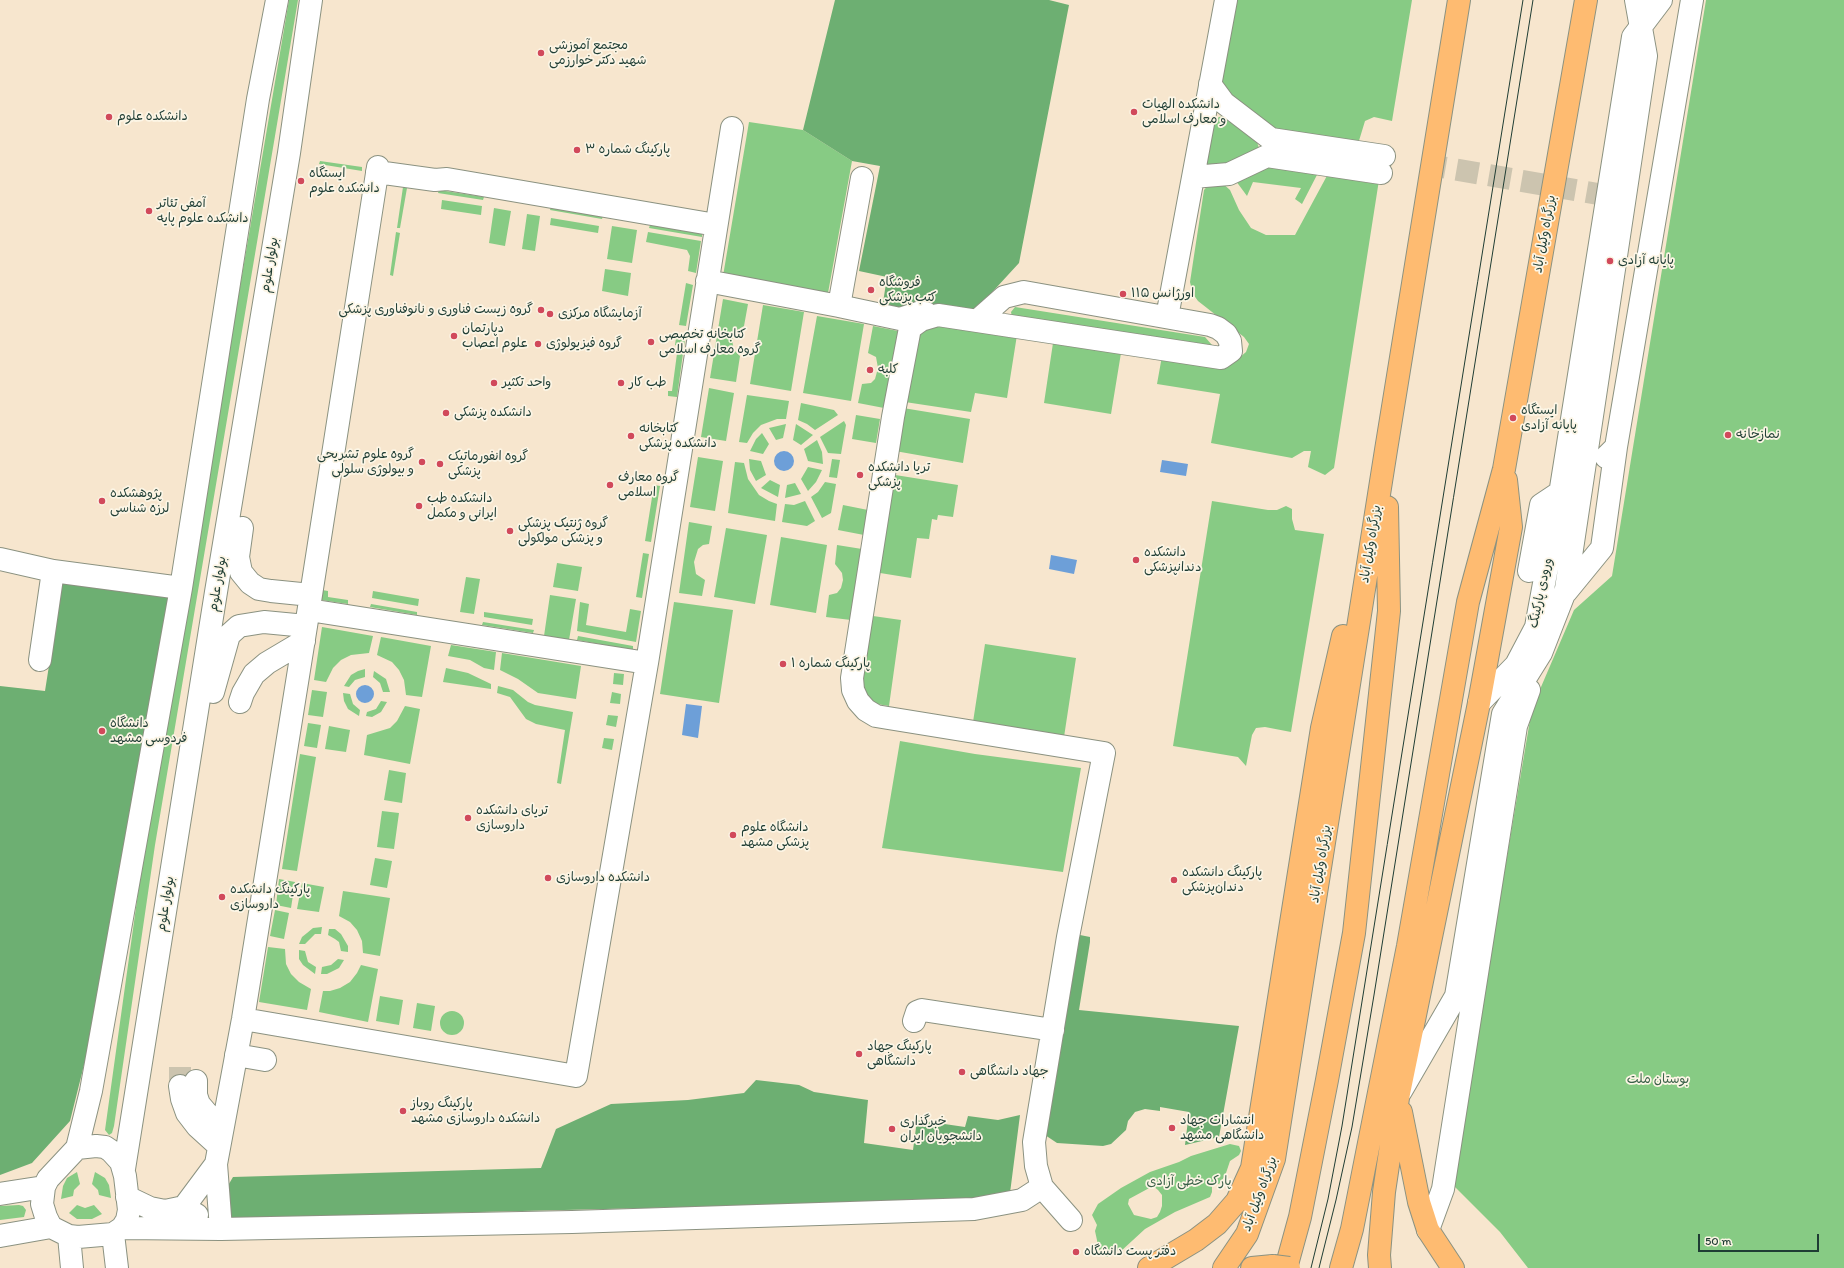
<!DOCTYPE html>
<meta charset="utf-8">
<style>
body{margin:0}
#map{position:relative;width:1844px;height:1268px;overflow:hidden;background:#f7e6ce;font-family:Itim,sans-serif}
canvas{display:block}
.scale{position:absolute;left:1698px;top:1234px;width:121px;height:18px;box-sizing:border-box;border:2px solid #1f3d34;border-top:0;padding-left:5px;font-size:12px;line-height:14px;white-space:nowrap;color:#1f3d34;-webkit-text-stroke:3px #fcf5e5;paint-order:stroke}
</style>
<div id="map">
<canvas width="1844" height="1268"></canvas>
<div class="scale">50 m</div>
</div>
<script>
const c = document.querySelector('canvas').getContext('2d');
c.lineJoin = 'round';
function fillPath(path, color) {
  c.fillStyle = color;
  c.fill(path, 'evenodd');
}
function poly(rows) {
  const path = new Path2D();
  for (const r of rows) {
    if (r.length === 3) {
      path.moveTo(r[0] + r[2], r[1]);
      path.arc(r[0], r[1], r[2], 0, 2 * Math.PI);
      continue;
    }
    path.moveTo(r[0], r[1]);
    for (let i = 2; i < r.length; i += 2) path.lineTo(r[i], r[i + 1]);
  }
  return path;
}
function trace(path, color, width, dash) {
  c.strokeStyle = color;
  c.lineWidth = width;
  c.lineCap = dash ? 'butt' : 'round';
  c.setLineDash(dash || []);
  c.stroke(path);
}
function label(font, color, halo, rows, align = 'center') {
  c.font = font + ' Itim,"Playpen Sans Arabic",sans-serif';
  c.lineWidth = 3.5;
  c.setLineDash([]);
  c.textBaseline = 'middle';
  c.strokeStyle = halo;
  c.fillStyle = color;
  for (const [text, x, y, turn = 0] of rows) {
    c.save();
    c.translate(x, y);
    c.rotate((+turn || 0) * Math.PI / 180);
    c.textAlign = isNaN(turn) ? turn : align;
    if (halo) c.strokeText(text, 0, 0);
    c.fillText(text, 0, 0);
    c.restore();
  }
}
fillPath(poly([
 [289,0,298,0,155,845,114,1126,112,1133,109,1135,105,1130,145,843],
 [1234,0,1412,0,1392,121,1374,117,1365,121,1358,144,1264,129,1221,86],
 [1706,0,1844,0,1844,1268,1528,1268,1500,1232,1452,1184,1532,708,1574,610,1612,576],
 [1225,116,1257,142,1259,148,1257,154,1210,169,1206,163,1212,123,1219,117],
 [749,122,803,130,852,161,828,293,723,276],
 [320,161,362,167,362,171,319,164],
 [1262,165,1319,171,1302,204,1295,199,1301,188,1253,182,1247,196,1233,177],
 [1329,172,1379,180,1334,468,1325,475,1308,467,1311,451,1304,451,1292,458,1211,443,1220,394,1157,384,1162,356,1228,364,1239,358,1246,352,1249,344,1244,337,1198,301,1193,294,1190,282,1204,190,1211,182,1221,182,1230,190,1239,210,1251,228,1266,235,1295,235],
 [403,187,407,188,400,228,397,228],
 [439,190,484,197,483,200,438,193],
 [442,200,482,206,481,215,441,209],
 [551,207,603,216,602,219,550,210],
 [494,208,511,211,505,246,489,243],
 [527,214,540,216,535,251,522,249],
 [551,218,599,226,598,233,550,225],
 [650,225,702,234,702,237,649,228],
 [612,226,637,230,632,263,607,259],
 [396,232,400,233,393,276,390,275],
 [648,232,701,241,696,273,688,271,690,256,687,250,646,242],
 [605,269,631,273,628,296,602,291],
 [686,283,693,285,686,326,679,325],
 [723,299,748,304,744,326,736,331,732,340,734,350,740,356,736,382,710,378],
 [763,305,804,312,791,391,750,384],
 [1015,307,1205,337,1212,345,1211,349,1012,317,1011,312],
 [817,316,864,324,851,401,803,393],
 [934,325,1017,335,1007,398,975,393,971,412,905,402,915,341,921,332],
 [873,326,898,331,884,408,858,403,862,384,871,383,875,379,878,368,876,357,868,353],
 [676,338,685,339,677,397,668,396,668,391,672,391,678,346,675,345],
 [1053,343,1121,353,1111,414,1044,403],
 [709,388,734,393,726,441,701,437],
 [747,395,789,401,786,419,777,419,761,425,753,433,747,443,739,442],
 [801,403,834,410,838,415,815,430,807,424,798,420],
 [903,408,970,419,963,463,895,451],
 [856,415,880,419,876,443,852,439],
 [844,421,846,425,841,454,828,453,820,437],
 [786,424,783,438,776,440,769,428],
 [796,424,813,435,801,445,793,440],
 [762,433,769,444,763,454,750,451,756,439],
 [817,440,822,452,823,464,808,461,804,449],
 [698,457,723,461,715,511,690,507],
 [749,459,761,461,766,475,756,481,750,470],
 [832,459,840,460,837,478,829,477],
 [735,462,744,463,748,479,759,495,769,501,777,504,775,521,728,513],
 [808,467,822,470,816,482,808,491,801,479],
 [889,474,958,485,953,517,938,515,937,520,932,519,929,539,917,538,911,578,874,572],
 [770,480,780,485,778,497,761,488],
 [825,482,836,484,831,513,822,518,811,497,818,492],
 [795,483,801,494,785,498,787,485],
 [654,485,660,486,651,542,645,541],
 [805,501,815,521,807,526,782,522,785,504,794,505],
 [1212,501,1268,510,1277,510,1286,506,1292,509,1292,519,1295,530,1324,534,1291,732,1265,727,1256,728,1252,735,1246,766,1238,757,1173,746],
 [843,505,868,510,864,535,838,530],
 [689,522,712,526,709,544,703,545,698,549,694,562,696,574,705,580,702,596,679,593],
 [726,528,767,535,755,604,714,597],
 [781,537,827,545,816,613,770,605],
 [837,545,862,549,851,620,826,617,829,595,837,593,841,588,843,580,842,573,835,564],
 [643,553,649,554,642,598,636,597],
 [557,563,582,567,578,591,553,587],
 [466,577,480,579,474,614,460,612],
 [322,590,328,591,328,597,348,600,348,604,321,600],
 [373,591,419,599,418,606,372,598],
 [550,595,576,599,569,640,544,636],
 [580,602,589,604,586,625,626,632,630,609,641,611,636,642,577,631],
 [674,602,733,610,719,703,660,694],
 [371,604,417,612,417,615,370,607],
 [484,612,533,619,532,625,484,617],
 [866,615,901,620,889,706,877,704,870,700,859,686],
 [483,622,534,630,533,633,482,625],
 [322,627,373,636,369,653,351,655,341,660,333,668,326,682,314,680],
 [578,636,633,646,633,650,577,640],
 [381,637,431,646,422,697,406,695,404,680,399,670,392,662,377,655],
 [985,644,1076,658,1064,737,973,722],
 [451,645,496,652,494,670,484,668,470,660,448,656],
 [502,653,581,666,576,699,538,693,518,679,500,670],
 [446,668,468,673,491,684,491,689,443,682],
 [365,669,365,677,355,680,349,687,344,686,351,675,358,671],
 [374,671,386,679,390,692,383,692,380,683,373,677],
 [614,673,624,674,623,685,613,684],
 [498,686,513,690,528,702,535,705,573,712,561,784,557,783,565,730,536,724,526,719,510,697,497,693],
 [312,690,327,692,323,717,308,715],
 [612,692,621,694,620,704,610,703],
 [343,693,350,694,353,704,360,710,359,716,348,709,344,701],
 [381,701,387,702,381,712,372,717,366,716,367,712,376,709],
 [405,706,420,709,410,764,364,755,367,735,390,728,397,721],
 [608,715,618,716,616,727,606,725],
 [308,723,321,725,317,748,304,746],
 [329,726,350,730,346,752,325,749],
 [604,738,614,739,612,750,602,748],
 [900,741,975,754,1081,768,1063,872,882,848],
 [300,754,316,757,297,871,282,869],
 [389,770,406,773,402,803,384,800],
 [382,811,399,813,394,849,377,847],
 [375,858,392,861,387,888,370,885],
 [279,879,295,882,291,908,276,905],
 [302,883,324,887,319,912,297,909],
 [343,891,390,898,380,956,363,953,362,941,357,930,350,922,339,916],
 [275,910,289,913,284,939,270,936],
 [322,927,321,934,315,934,305,944,299,944,302,937,307,933,313,928],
 [329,929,335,929,341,934,348,946,348,952,341,951,339,942,335,939,328,935],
 [268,947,285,949,286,964,291,974,299,982,311,989,307,1010,259,1002],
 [299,950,305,951,308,962,316,967,315,974,303,965,299,959],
 [338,959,344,960,339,968,327,974,321,974,322,967,331,965],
 [361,965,378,969,368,1022,319,1012,323,991,330,991,340,988,350,982,357,973],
 [380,996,403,1000,399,1025,376,1021],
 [417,1003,435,1006,431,1031,413,1028],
 [452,1023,12],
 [1230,1144,1239,1146,1241,1151,1239,1155,1230,1161,1225,1176,1219,1184,1213,1183,1212,1186,1212,1192,1210,1197,1175,1212,1145,1229,1120,1252,1117,1250,1107,1257,1100,1254,1095,1231,1097,1225,1092,1215,1098,1204,1121,1188,1150,1172,1179,1162,1191,1156],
 [1153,1186,1158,1190,1162,1195,1162,1206,1160,1212,1157,1217,1151,1219,1134,1215,1128,1204,1129,1199],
 [77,1172,80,1184,74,1190,73,1196,61,1199,63,1186,67,1178],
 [95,1172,105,1178,109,1185,111,1198,99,1195,98,1190,92,1184],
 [19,1205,23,1206,26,1210,24,1217,0,1220,0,1206],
 [77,1205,85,1208,94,1205,102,1214,92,1219,77,1219,69,1213]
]), '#87cb84');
fillPath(poly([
 [835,0,1049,0,1069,5,1019,263,973,313,903,314,882,309,887,277,859,271,880,166,852,161,803,130],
 [62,583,170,597,91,1037,70,1121,32,1163,0,1175,0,686,45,691],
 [1080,935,1090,937,1090,942,1079,1010,1239,1026,1219,1137,1185,1145,1189,1112,1160,1107,1160,1111,1145,1109,1135,1112,1128,1121,1126,1130,1111,1144,1103,1146,1057,1143,1045,1135,1072,942],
 [756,1080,799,1085,814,1092,868,1100,864,1143,913,1150,917,1120,965,1127,968,1116,998,1120,1020,1115,1010,1193,983,1199,941,1201,229,1218,226,1189,233,1177,541,1168,556,1129,611,1104,688,1100,744,1093]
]), '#6daf72');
fillPath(poly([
 [784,461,10],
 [1162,460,1188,464,1186,476,1160,472],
 [1051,555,1077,560,1074,574,1049,569],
 [365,694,9],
 [686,704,702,706,698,738,682,735]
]), '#6d9fd8');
trace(poly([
 [1424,164,1598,194],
 [180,1067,180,1086]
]), '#ccc4af', 22, [22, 11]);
const minor = poly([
 [1210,84,1224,103,1271,139,1384,156],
 [377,172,435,180,447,179,716,225],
 [1193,177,1229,174,1267,156,1381,173],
 [862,178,839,306,900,319,921,312,926,313],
 [707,281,839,306],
 [1167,317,1226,0],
 [978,320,1004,297,1024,292,1210,325,1218,328,1226,334,1230,341,1231,351,1221,358,938,315,921,320,910,328,893,417,852,678,853,690,858,701,866,710,876,716,888,718,1104,753,1068,937,1034,1142,1036,1166,1042,1187,1071,1220],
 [1606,457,1616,447,1692,0],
 [242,528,238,557,241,572,250,583,259,589,271,591,311,595],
 [0,559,53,571],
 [1529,571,1541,505,1568,487],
 [1566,592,1602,548,1616,447],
 [309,610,647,663,732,128],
 [40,660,53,571,181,588],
 [213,692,229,635,239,626,264,622,306,626],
 [240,702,243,693,254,674,267,663,304,641],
 [1479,703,1516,665,1536,627,1557,513,1633,37,1661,0],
 [243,1019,576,1076,647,663],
 [914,1021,917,1012,922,1010,1053,1030],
 [236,1055,265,1060],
 [196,1081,196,1095,199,1104,222,1131],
 [180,1086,182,1099,187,1113,197,1126,219,1146],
 [1401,1091,1456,996,1503,714,1541,653,1566,589,1646,56,1636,0],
 [96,1146,105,1147,111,1151,121,1162,125,1176,129,1210,127,1220,122,1228,113,1234,78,1237,69,1236,51,1227,46,1217,42,1204,44,1187,48,1179,77,1148,96,1146],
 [77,1148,91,1091,181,588,258,99,277,0],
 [216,1164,243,1019,311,595,378,167],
 [124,1169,216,592,289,153,311,0],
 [0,1194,44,1187],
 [127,1197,150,1208,165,1211,184,1207,197,1215],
 [184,1207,216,1164,221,1229],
 [122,1228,221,1229,572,1222,974,1209,1022,1200,1042,1187],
 [1428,1230,1443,1189,1516,726,1529,690],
 [113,1234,117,1268],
 [0,1236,51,1227],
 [69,1236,72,1268]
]);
const highway = poly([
 [1401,1112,1419,1202,1428,1230,1453,1268],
 [1149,1268,1196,1240,1217,1224,1237,1201,1252,1168,1322,728,1343,636],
 [1224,1268,1247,1234,1274,1159,1386,450,1459,0],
 [1252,1268,1273,1266],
 [1286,1268,1300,1217,1327,1080,1354,933,1389,611,1387,507],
 [1341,1268,1352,1229,1408,946,1468,602,1504,469,1586,0],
 [1380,1268,1379,1255,1384,1192,1398,1098,1479,703,1511,527,1506,480]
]);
trace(minor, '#8b9281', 24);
trace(highway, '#8b9281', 24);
trace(minor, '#fff', 22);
trace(highway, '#febb71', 22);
trace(poly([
 [1311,1268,1328,1199,1342,1126,1523,0],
 [1319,1268,1336,1200,1352,1127,1374,995,1533,0]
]), '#1f3d34', 1);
const highwayBridge = poly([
 [1273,1266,1289,1268]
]);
trace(highwayBridge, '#8b9281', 24, []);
trace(highwayBridge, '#febb71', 22);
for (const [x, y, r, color] of [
 [541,53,4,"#d1495b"],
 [1134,112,4,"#d1495b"],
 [109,117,4,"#d1495b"],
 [577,150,4,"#d1495b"],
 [301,181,4,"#d1495b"],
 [149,211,4,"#d1495b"],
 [1610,261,4,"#d1495b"],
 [871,290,4,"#d1495b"],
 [1123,294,4,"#d1495b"],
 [541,310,4,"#d1495b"],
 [550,314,4,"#d1495b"],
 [454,336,4,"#d1495b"],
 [651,342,4,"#d1495b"],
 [538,344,4,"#d1495b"],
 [870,370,4,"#d1495b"],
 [494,383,4,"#d1495b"],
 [621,383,4,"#d1495b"],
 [446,413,4,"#d1495b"],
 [1513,418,4,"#d1495b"],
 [1728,435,4,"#d1495b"],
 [631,436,4,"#d1495b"],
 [422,462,4,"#d1495b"],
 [440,464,4,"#d1495b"],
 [860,475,4,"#d1495b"],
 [610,485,4,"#d1495b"],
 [102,501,4,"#d1495b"],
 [419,506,4,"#d1495b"],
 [510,531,4,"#d1495b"],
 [1136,560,4,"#d1495b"],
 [783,664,4,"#d1495b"],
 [102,731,4,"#d1495b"],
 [468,818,4,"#d1495b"],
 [733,835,4,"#d1495b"],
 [548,878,4,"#d1495b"],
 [1174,880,4,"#d1495b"],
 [222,897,4,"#d1495b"],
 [859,1054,4,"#d1495b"],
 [962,1072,4,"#d1495b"],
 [403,1111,4,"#d1495b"],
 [1172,1128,4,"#d1495b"],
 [892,1129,4,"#d1495b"],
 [1076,1252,4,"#d1495b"]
]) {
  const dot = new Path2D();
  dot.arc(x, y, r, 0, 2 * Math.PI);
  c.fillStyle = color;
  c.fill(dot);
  trace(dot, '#fcf5e5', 1.5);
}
label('13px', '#1f3d34', '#fcf5e5', [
 ["مجتمع آموزشی",549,46],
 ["شهید دکتر خوارزمی",549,61],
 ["دانشکده الهیات",1142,105],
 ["و معارف اسلامی",1142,120],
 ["دانشکده علوم",117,117],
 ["پارکینگ شماره ۳",585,150],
 ["ایستگاه",309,174],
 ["دانشکده علوم",309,189],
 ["آمفی تئاتر",157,204],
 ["دانشکده علوم پایه",157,219],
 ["پایانه آزادی",1618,261],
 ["فروشگاه",879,283],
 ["کتب پزشکی",879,298],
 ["اورژانس ۱۱۵",1131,294],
 ["گروه زیست فناوری و نانوفناوری پزشکی",533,310,"right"],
 ["آزمایشگاه مرکزی",558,314],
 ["دپارتمان",462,329],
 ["علوم اعصاب",462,344],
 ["کتابخانه تخصصی",659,335],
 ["گروه معارف اسلامی",659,350],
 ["گروه فیزیولوژی",546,344],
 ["کلبه",878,370],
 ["واحد تکثیر",502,383],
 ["طب کار",629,383],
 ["ایستگاه",1521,411],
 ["پایانه آزادی",1521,426],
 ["دانشکده پزشکی",454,413],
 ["کتابخانه",639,429],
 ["دانشکده پزشکی",639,444],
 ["نمازخانه",1736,435],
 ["گروه علوم تشریحی",414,455,"right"],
 ["و بیولوژی سلولی",414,470,"right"],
 ["گروه انفورماتیک",448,457],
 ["پزشکی",448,472],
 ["تریا دانشکده",868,468],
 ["پزشکی",868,483],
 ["گروه معارف",618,478],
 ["اسلامی",618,493],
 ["پژوهشکده",110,494],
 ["لرزه شناسی",110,509],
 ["دانشکده طب",427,499],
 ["ایرانی و مکمل",427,514],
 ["گروه ژنتیک پزشکی",518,524],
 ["و پزشکی مولکولی",518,539],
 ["دانشکده",1144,553],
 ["دندانپزشکی",1144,568],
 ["پارکینگ شماره ۱",791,664],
 ["دانشگاه",110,724],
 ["فردوسی مشهد",110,739],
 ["تریای دانشکده",476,811],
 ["داروسازی",476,826],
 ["دانشگاه علوم",741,828],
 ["پزشکی مشهد",741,843],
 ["پارکینگ دانشکده",1182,873],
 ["دندان‌پزشکی",1182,888],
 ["دانشکده داروسازی",556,878],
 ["پارکینگ دانشکده",230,890],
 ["داروسازی",230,905],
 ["پارکینگ جهاد",867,1047],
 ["دانشگاهی",867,1062],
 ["جهاد دانشگاهی",970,1072],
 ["پارکینگ روباز",411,1104],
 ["دانشکده داروسازی مشهد",411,1119],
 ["انتشارات جهاد",1180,1121],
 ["دانشگاهی مشهد",1180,1136],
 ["خبرگذاری",900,1122],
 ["دانشجویان ایران",900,1137],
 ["دفتر پست دانشگاه",1084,1252]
], 'left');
label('13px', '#1f3d34', '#fcf5e5', [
 ["بزرگراه وکیل آباد",1545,234,-80],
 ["بولوار علوم",270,265,-81],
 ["بزرگراه وکیل آباد",1371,544,-81],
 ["بولوار علوم",218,584,-81],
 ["ورودی پارکینگ",1541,593,-78],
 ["بزرگراه وکیل آباد",1321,864,-81],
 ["بولوار علوم",166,904,-81],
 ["بزرگراه وکیل آباد",1260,1194,-70]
]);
label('13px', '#396048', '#fcf5e5', [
 ["بوستان ملت",1658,1080],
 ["پارک خطی آزادی",1189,1182]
]);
</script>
